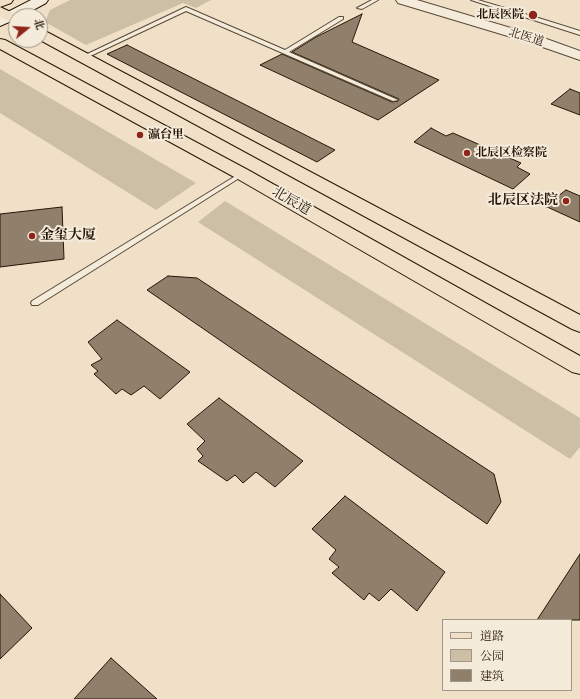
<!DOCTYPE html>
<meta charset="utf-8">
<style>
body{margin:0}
#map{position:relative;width:580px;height:699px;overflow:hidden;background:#f0e0c7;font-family:"IM FELL Double Pica","Noto Serif SC",serif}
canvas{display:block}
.legend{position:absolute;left:442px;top:619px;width:130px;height:72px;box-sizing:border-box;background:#f5ebdb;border:1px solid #a29686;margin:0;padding:5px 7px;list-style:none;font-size:12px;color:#251607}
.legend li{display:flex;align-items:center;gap:8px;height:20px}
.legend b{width:20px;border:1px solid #a29686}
.north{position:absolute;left:8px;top:8px;width:40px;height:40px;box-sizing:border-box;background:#f5ebdb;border:1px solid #a29686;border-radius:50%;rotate:72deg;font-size:11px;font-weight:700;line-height:16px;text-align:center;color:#251607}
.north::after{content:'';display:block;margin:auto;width:14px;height:18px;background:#8f2418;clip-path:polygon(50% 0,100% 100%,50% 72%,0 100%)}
</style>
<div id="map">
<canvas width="580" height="699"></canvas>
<ul class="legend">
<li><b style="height:5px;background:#f0e0c7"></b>道路</li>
<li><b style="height:11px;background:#cdbea6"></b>公园</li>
<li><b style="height:11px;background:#8f7f6b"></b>建筑</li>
</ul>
<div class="north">北</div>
</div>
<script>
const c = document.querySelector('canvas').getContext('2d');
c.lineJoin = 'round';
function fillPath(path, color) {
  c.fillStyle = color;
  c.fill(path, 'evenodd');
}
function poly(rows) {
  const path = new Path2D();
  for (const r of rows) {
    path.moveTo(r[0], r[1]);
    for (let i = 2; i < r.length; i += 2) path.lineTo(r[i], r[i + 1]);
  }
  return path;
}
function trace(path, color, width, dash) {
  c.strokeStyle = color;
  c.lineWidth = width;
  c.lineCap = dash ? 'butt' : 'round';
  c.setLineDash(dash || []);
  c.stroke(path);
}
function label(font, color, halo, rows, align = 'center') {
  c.font = font + ' "IM FELL Double Pica","Noto Serif SC",serif';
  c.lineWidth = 4;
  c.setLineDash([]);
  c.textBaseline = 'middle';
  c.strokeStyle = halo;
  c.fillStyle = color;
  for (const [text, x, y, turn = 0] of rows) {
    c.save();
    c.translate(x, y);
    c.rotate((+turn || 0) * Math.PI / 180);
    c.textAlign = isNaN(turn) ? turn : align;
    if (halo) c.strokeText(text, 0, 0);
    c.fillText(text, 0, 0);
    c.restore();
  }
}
fillPath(poly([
 [70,0,211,0,196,8,183,3,86,45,45,22,50,10],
 [0,69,196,183,156,210,0,113],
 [225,201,580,418,580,447,570,459,198,222]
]), '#cdbea6');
const building = poly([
 [362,14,352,42,439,80,378,120,260,65,282,54,392,102,398,101,399,99,292,52,316,37,362,14],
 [127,45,335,150,317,162,107,54,127,45],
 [570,89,580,93,580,115,551,104,570,89],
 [431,128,446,136,453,133,521,163,517,167,530,174,513,189,414,142,431,128],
 [566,190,580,196,580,222,545,206,566,190],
 [62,207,64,259,0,267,0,214,62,207],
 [168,276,197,278,494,474,501,502,487,524,147,290,168,276],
 [117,320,190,372,160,399,144,386,131,395,122,389,116,394,94,374,98,371,91,365,102,359,88,342,117,320],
 [219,398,303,461,275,487,256,472,243,483,235,475,227,481,198,461,203,456,197,449,205,441,187,424,219,398],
 [345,496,445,572,417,611,391,589,379,601,369,593,364,600,332,573,339,567,329,559,336,550,312,529,345,496],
 [580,554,580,620,537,620,580,554],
 [0,594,32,628,0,659,0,594],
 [111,658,157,699,74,699,111,658]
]);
fillPath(building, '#8f7f6b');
trace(building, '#251607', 1);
const service = poly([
 [372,0,378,0,362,9,357,8,372,0],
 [471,0,478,0,545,20,580,31,580,35,471,0],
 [186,7,285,50,339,17,343,17,343,19,289,52,398,100,393,101,186,11,84,59,79,58,186,7],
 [242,172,245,174,244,175,38,305,32,305,31,303,32,301,242,172]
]);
const tertiary = poly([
 [396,0,417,0,541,37,580,51,580,60,531,43,398,3,396,0]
]);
const secondary = poly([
 [31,0,48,0,46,3,22,16,16,16,16,19,0,26,0,16,31,0]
]);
const primary = poly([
 [0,7,19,16,16,16,16,24,0,17,0,7],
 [40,30,45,31,580,315,580,332,572,329,40,40,40,30],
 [0,39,5,40,248,170,580,356,580,374,572,372,236,178,0,49,0,39]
]);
const trunk = poly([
 [0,0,13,0,11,3,0,7,0,0]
]);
trace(service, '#584837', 2);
trace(tertiary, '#584837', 2);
trace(secondary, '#251607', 2);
trace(primary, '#251607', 2);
trace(trunk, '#251607', 2);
fillPath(service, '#f5ebdb');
fillPath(tertiary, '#f5ebdb');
fillPath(secondary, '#f5ebdb');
fillPath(primary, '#f0e0c7');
fillPath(trunk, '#f0e0c7');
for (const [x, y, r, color] of [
 [533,15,5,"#8f2418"],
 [140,135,4,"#8f2418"],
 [467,153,4,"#8f2418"],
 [566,201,4,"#8f2418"],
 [32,236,4,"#8f2418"]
]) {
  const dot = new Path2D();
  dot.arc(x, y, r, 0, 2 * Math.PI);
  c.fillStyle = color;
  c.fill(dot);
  trace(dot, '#f5ebdb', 1.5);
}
label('bold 12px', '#251607', '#f5ebdb', [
 ["北辰医院",524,15,"right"],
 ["瀛台里",148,135],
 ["北辰区检察院",475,153]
], 'left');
label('12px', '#251607', '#f5ebdb', [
 ["北医道",526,38,18]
]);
label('bold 14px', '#251607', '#f5ebdb', [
 ["北辰区法院",558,201],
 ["金玺大厦",40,236,"left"]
], 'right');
label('14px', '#251607', '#f5ebdb', [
 ["北辰道",291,202,30]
]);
</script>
